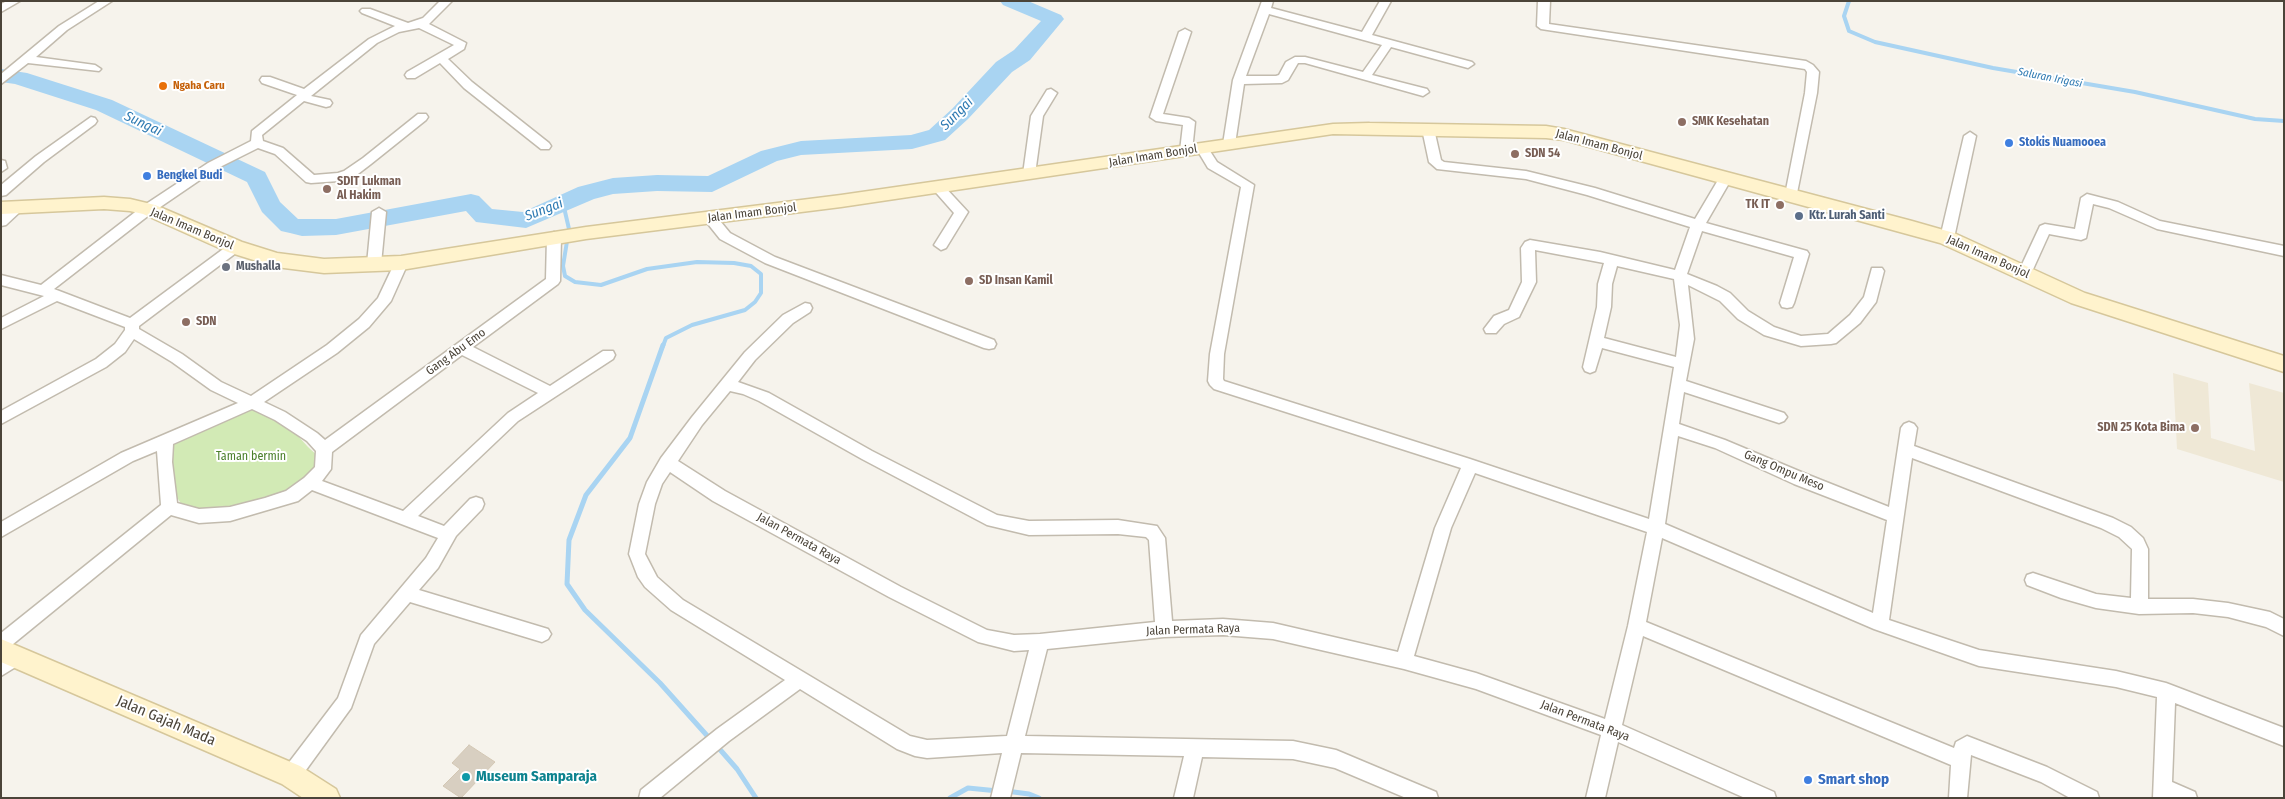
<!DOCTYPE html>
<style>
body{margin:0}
#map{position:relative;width:2285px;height:799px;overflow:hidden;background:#f6f3ec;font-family:"Fira Sans Condensed",sans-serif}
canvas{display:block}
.frame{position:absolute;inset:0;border:2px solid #4b4439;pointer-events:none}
</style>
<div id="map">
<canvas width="2285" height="799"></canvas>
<div class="frame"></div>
</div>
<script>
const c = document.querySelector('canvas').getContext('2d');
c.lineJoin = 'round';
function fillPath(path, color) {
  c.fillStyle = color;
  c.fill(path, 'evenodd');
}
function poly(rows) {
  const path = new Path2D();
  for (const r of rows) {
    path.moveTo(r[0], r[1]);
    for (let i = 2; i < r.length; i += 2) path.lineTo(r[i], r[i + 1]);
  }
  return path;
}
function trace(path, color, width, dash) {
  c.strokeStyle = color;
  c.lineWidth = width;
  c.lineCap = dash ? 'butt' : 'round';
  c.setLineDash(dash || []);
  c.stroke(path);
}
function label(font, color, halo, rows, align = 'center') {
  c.font = font + ' "Fira Sans Condensed",sans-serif';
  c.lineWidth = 4;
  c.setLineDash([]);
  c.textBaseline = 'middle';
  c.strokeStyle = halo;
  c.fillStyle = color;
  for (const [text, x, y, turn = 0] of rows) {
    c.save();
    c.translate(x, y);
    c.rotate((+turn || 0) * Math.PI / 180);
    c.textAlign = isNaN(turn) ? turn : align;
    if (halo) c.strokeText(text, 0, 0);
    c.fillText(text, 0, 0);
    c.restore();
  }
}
fillPath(poly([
 [2173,373,2208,383,2211,438,2255,451,2249,383,2284,393,2284,482,2177,449]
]), '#efe8d6');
fillPath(poly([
 [253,408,290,427,308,447,320,458,316,469,287,494,238,509,196,510,182,505,176,496,172,479,170,442]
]), '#d2eab5');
trace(poly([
 [1849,1,1844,16,1849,31,1875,42,1993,68,2135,92,2255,119,2284,121],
 [563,203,569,229,563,266,565,276,575,282,601,285,647,269,697,262,734,263,751,266,761,274,761,293,755,302,745,310,692,325,666,338,663,346]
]), '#a9d4f2', 4);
trace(poly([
 [663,345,630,438,586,495,569,540,567,584,585,610,660,683,711,740],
 [716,745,737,769,756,798],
 [1006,791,1029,794,1039,798],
 [950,798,968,788,998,791]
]), '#a9d4f2', 5);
fillPath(poly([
 [1000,1,1028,1,1061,15,1064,19,1030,60,1012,72,968,119,945,140,912,149,801,155,777,161,712,192,657,191,613,194,594,199,526,228,476,222,466,211,336,235,302,236,290,233,281,231,262,212,247,182,96,110,15,84,1,82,1,69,27,73,112,100,265,172,280,202,298,219,336,219,471,194,479,196,492,209,523,212,578,187,613,178,657,175,708,176,761,151,801,141,911,135,929,130,952,109,996,62,1014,50,1041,21,1003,5,1000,1]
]), '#a9d4f2');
const building = poly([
 [469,745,495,762,461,798,443,786,460,769,452,763,469,745]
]);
fillPath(building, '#d8cfc1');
trace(building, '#d3c7b4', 1);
const street = poly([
 [7,1,20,1,1,12,1,4,7,1],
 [99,1,112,1,67,30,36,57,95,65,101,69,99,71,28,63,1,84,1,74,59,26,99,1],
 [440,1,452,1,429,24,466,43,464,49,448,59,472,82,549,143,551,146,549,149,541,149,464,88,440,63,415,78,407,78,405,75,407,72,454,45,419,28,399,32,377,43,311,96,330,100,332,103,330,106,326,107,304,101,262,135,263,141,283,148,314,175,338,173,344,171,363,158,418,114,426,114,428,117,426,120,371,164,354,177,339,181,311,183,306,182,275,154,258,148,216,169,153,212,54,289,130,318,230,244,240,244,242,247,240,250,139,326,139,329,182,354,221,382,251,396,327,345,359,319,378,298,396,260,406,260,408,263,391,301,369,327,337,353,264,402,285,412,317,433,325,440,546,279,547,237,554,232,561,237,560,281,558,284,473,347,550,386,603,351,613,351,615,355,613,359,518,421,418,516,444,526,470,499,476,497,482,499,484,504,482,509,456,536,438,568,419,590,548,629,551,634,548,639,542,642,410,602,374,644,351,708,298,781,291,784,284,781,282,775,284,769,338,698,361,635,426,558,438,538,312,490,298,501,230,521,199,523,171,515,7,649,1,652,1,633,161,505,157,451,133,461,1,537,1,522,121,453,238,403,211,390,172,362,134,339,125,352,106,367,1,424,1,411,96,359,115,344,125,330,125,327,57,301,1,329,1,318,44,296,1,285,1,275,41,285,143,206,208,163,251,141,252,131,297,95,262,83,260,80,262,77,270,77,304,89,369,39,395,26,362,13,360,11,362,9,370,9,408,23,423,18,440,1],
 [462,355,538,393,508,413,403,511,322,481,331,469,332,452,462,355],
 [252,409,275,420,307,441,316,451,315,467,304,478,286,491,265,498,230,507,199,509,177,503,172,462,173,444,252,409],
 [1262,1,1273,1,1271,8,1362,32,1380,1,1391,1,1372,35,1472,62,1474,64,1468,68,1391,47,1372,75,1427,89,1429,92,1423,96,1305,63,1298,63,1288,80,1282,83,1244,84,1235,144,1233,147,1225,147,1223,144,1233,80,1262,1],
 [1269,14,1382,45,1363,72,1305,57,1295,57,1286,62,1279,75,1276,76,1246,76,1269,14],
 [1538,1,1550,1,1549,24,1806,61,1813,65,1819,72,1817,93,1796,198,1786,198,1785,195,1805,93,1807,72,1805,69,1541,29,1537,26,1538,1],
 [1185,29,1191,32,1163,114,1189,118,1195,122,1192,151,1186,155,1180,151,1183,125,1156,121,1150,117,1179,32,1185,29],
 [1051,89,1057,93,1043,116,1035,174,1034,177,1024,177,1023,174,1031,116,1047,90,1051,89],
 [91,117,95,118,97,121,95,124,44,162,6,195,1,196,1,185,36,156,91,117],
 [1428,125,1434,129,1441,160,1444,162,1526,171,1595,188,1695,219,1721,175,1731,175,1732,178,1706,223,1807,251,1809,254,1794,303,1792,307,1787,308,1782,307,1780,303,1794,257,1702,231,1687,274,1717,286,1730,293,1748,311,1774,327,1801,336,1828,334,1850,315,1864,297,1872,268,1882,268,1884,271,1876,302,1860,323,1836,343,1831,344,1801,346,1764,335,1738,319,1720,301,1688,285,1694,339,1686,381,1784,413,1787,417,1784,421,1779,423,1684,392,1679,424,1725,440,1806,474,1889,507,1901,428,1904,424,1909,422,1914,424,1917,428,1914,446,2113,518,2131,527,2143,538,2148,549,2148,599,2193,599,2228,603,2270,612,2284,619,2284,636,2266,627,2228,617,2193,613,2139,614,2096,608,2061,598,2027,585,2025,580,2027,575,2033,573,2096,594,2131,598,2132,549,2119,537,2101,528,1912,458,1889,620,1979,650,2116,671,2166,683,2284,728,2284,746,2175,703,2172,782,2195,792,2197,798,2153,798,2157,697,2116,687,1979,666,1874,629,1662,538,1646,622,1954,748,1956,742,1967,736,2047,767,2097,792,2099,798,2070,798,2041,782,1971,755,1967,798,1949,798,1951,765,1643,636,1622,725,1774,792,1776,798,1745,798,1618,742,1605,798,1586,798,1601,735,1476,689,1404,669,1273,639,1223,635,1164,637,1047,649,1025,736,1293,741,1336,750,1436,792,1438,798,1406,798,1335,768,1293,759,1202,757,1193,798,1174,798,1184,756,1021,753,1010,798,991,798,1002,753,927,758,915,756,897,749,800,689,729,741,660,798,639,798,641,790,717,729,785,680,671,610,645,587,638,577,629,554,639,504,647,482,661,458,692,417,745,352,783,315,805,303,810,304,812,308,810,312,793,323,755,360,738,382,769,393,872,451,997,515,1029,521,1118,520,1157,526,1165,538,1172,621,1223,619,1273,623,1398,652,1435,528,1461,468,1214,389,1210,385,1208,381,1210,354,1241,187,1208,168,1196,148,1198,145,1206,145,1217,162,1254,185,1224,354,1223,379,1224,381,1470,459,1649,519,1674,367,1602,348,1595,371,1590,373,1585,371,1583,367,1597,307,1598,284,1604,263,1535,250,1536,282,1519,317,1504,324,1496,333,1486,333,1484,329,1494,316,1509,310,1522,282,1521,248,1525,242,1530,240,1600,252,1675,270,1690,227,1587,195,1526,179,1437,169,1429,162,1422,129,1428,125],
 [1617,266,1674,279,1680,325,1676,357,1604,338,1611,307,1612,284,1617,266],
 [730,391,743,394,759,401,862,459,987,525,1029,535,1118,534,1146,537,1149,540,1155,622,1040,634,1014,635,987,630,901,587,725,491,678,461,702,425,730,391],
 [1678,436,1715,448,1794,484,1887,520,1873,613,1665,524,1678,436],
 [670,472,713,501,889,597,978,642,1014,651,1029,650,1007,736,927,740,910,736,683,600,657,577,645,554,655,504,662,484,670,472],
 [1475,473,1647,532,1628,626,1605,719,1476,673,1414,656,1451,528,1475,473],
 [1970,132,1976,136,1954,238,1947,243,1940,238,1964,136,1970,132],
 [1,160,5,161,7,168,1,172,1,160],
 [937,183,942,184,968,212,946,248,941,250,934,245,954,213,931,187,937,183],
 [2087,194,2118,202,2160,221,2284,246,2284,256,2157,229,2109,208,2093,204,2086,238,2081,240,2049,234,2030,276,2020,276,2018,273,2040,226,2045,224,2075,229,2081,198,2087,194],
 [17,203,24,207,22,210,6,225,1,226,1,214,12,204,17,203],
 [379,208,386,212,381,264,379,267,374,269,369,267,367,264,372,212,379,208],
 [711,215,716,216,730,233,775,257,994,340,996,344,994,348,989,349,984,348,765,263,720,239,704,219,711,215],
 [16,649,22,651,25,657,22,663,1,676,1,658,16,649]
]);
const secondary = poly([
 [1369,123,1546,126,1564,129,1912,221,1954,233,2085,293,2284,356,2284,372,2071,303,1940,243,1564,140,1546,138,1333,134,841,207,586,239,401,270,324,273,276,267,228,252,143,214,130,211,104,209,1,214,1,202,104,197,130,199,155,205,242,242,277,253,324,259,401,256,586,227,841,195,1333,124,1369,123],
 [1,639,300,766,336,789,340,798,303,798,282,784,1,662,1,639]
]);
trace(street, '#c2bbae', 3);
trace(secondary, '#d6c79b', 3);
fillPath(street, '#fff');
fillPath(secondary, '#fff3cd');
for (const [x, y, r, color] of [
 [163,86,5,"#e8710a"],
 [1682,122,5,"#8d6e63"],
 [2009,143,5,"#3f7fe0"],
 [1515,154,5,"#8d6e63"],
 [147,176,5,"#3f7fe0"],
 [327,189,5,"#8d6e63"],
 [1780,205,5,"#8d6e63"],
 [1799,216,5,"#5c6f8a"],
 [226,267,5,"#6b7280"],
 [969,281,5,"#8d6e63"],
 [186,322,5,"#8d6e63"],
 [2195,428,5,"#8d6e63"],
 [466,777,5,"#0f9aa8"],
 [1808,780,5,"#3f7fe0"]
]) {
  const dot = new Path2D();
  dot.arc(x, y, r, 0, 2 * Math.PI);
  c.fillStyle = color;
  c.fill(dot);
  trace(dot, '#fff', 2);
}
label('italic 11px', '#2e7ab2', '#fff', [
 ["Saluran Irigasi",2050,78,11]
]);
label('bold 11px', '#c56008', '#fff', [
 ["Ngaha Caru",173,86]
], 'left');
label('bold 12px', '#785e54', '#fff', [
 ["SMK Kesehatan",1692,122],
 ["SDN 54",1525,154],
 ["SDIT Lukman",337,182],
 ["Al Hakim",337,196],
 ["TK IT",1770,205,"right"],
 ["SD Insan Kamil",979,281],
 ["SDN",196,322],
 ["SDN 25 Kota Bima",2185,428,"right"]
], 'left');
label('bold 12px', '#366cbe', '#fff', [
 ["Stokis Nuamooea",2019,143],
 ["Bengkel Budi",157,176]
], 'left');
label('12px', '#4b4439', '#fff', [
 ["Jalan Imam Bonjol",1599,145,15],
 ["Jalan Imam Bonjol",1153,156,-9],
 ["Jalan Imam Bonjol",752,213,-7],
 ["Jalan Imam Bonjol",192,229,23],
 ["Jalan Imam Bonjol",1988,257,24],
 ["Gang Abu Emo",456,352,-36],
 ["Gang Ompu Meso",1784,471,23],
 ["Jalan Permata Raya",799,539,29],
 ["Jalan Permata Raya",1193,630,-2],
 ["Jalan Permata Raya",1585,721,21]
]);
label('bold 12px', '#4e5e75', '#fff', [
 ["Ktr. Lurah Santi",1809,216]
], 'left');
label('bold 12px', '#5b616d', '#fff', [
 ["Mushalla",236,267]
], 'left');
label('12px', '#4a7f2a', '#fff', [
 ["Taman bermin",251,457]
]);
label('italic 14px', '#2e7ab2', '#fff', [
 ["Sungai",957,114,-45],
 ["Sungai",143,124,25],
 ["Sungai",544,210,-21]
]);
label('15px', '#4b4439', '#fff', [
 ["Jalan Gajah Mada",166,721,23]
]);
label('bold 15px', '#0d838f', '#fff', [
 ["Museum Samparaja",476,777]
], 'left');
label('bold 15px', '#366cbe', '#fff', [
 ["Smart shop",1818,780]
], 'left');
</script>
